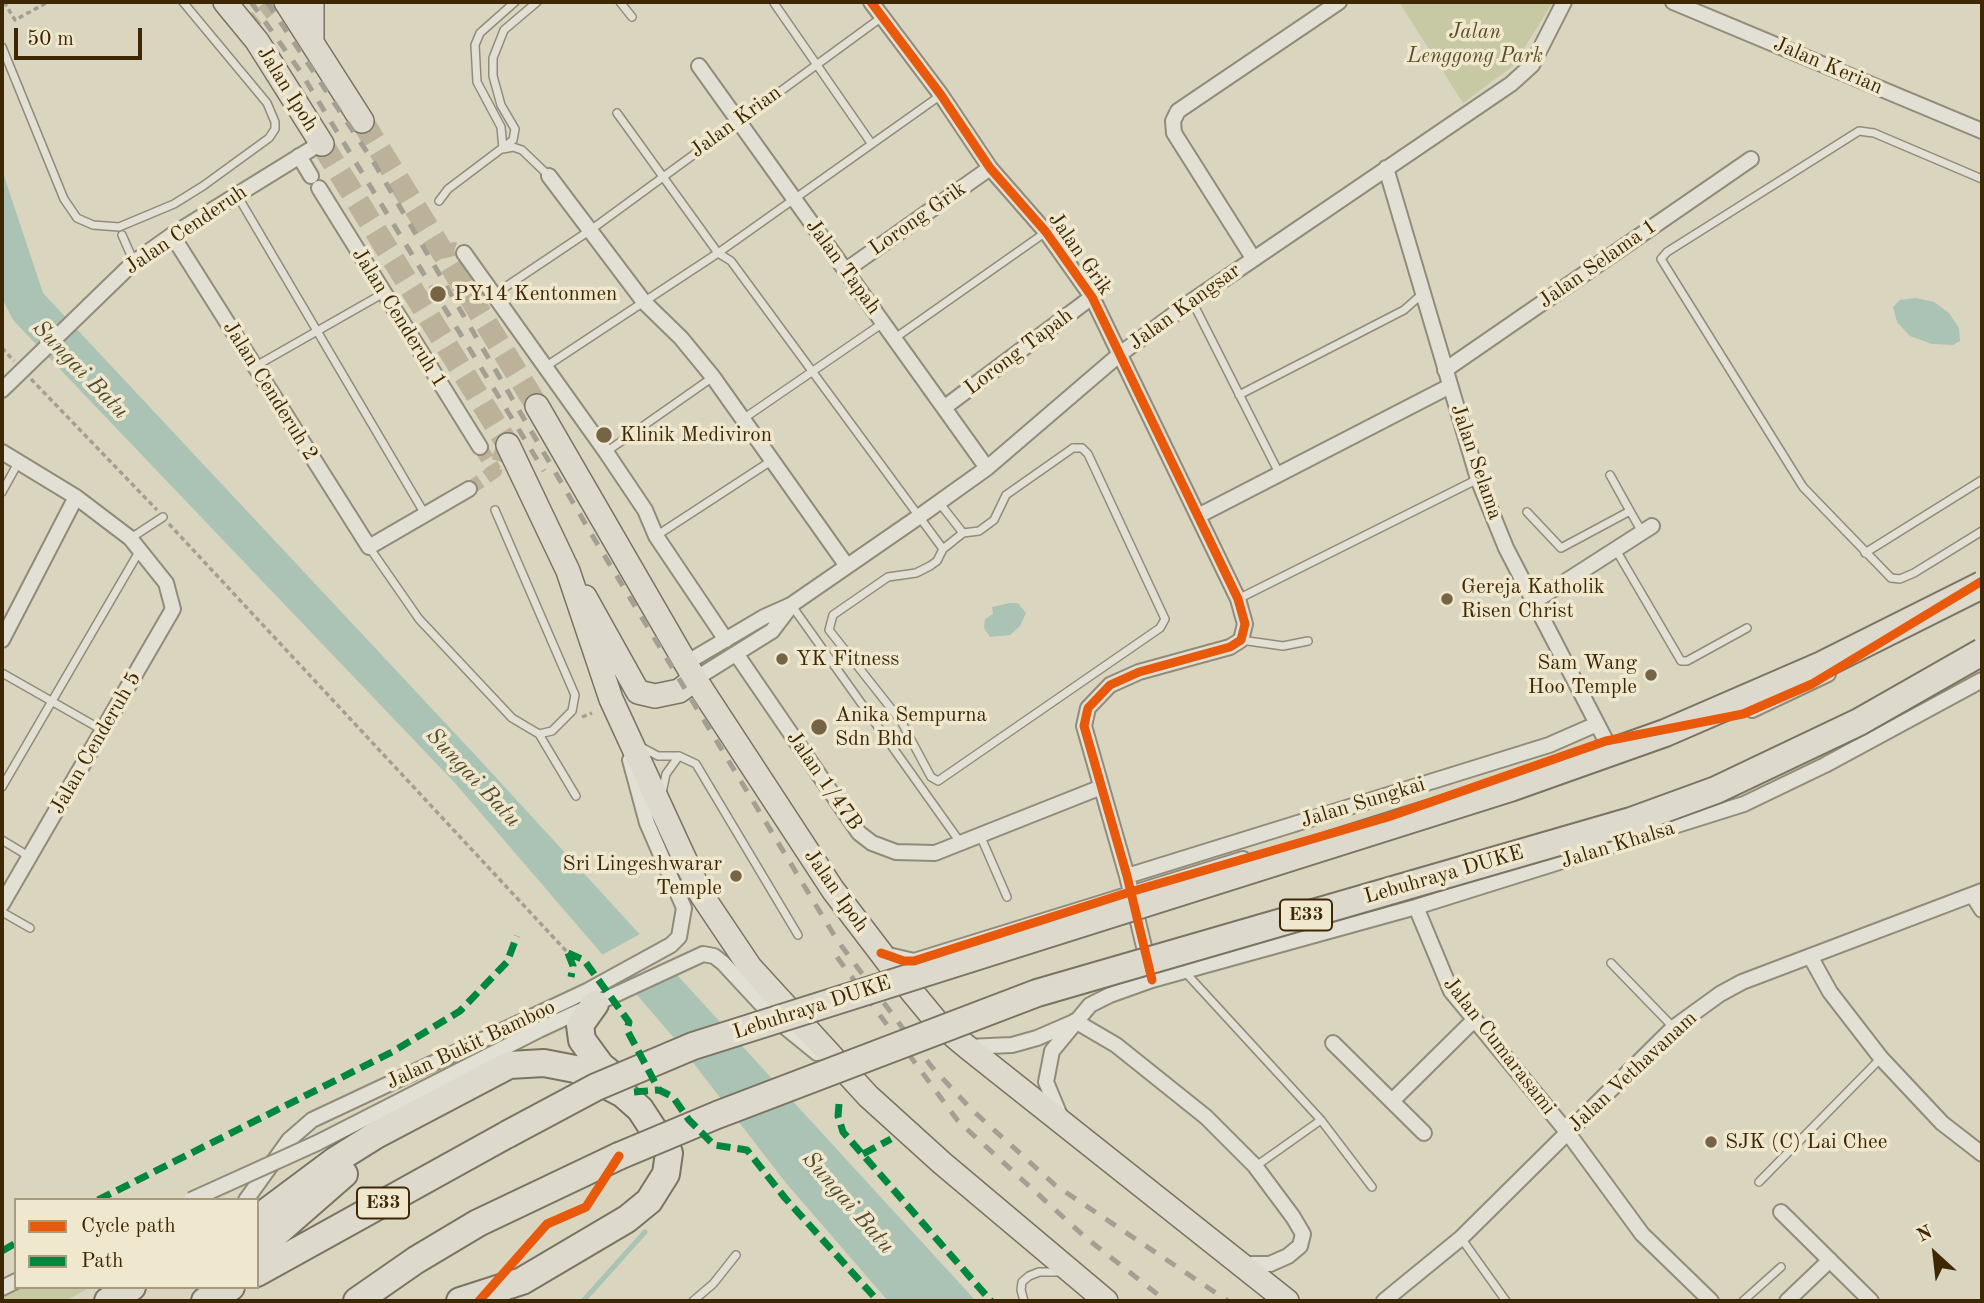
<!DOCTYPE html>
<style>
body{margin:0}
#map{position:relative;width:1984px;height:1303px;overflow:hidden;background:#dad5bf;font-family:"Old Standard TT",serif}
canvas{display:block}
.frame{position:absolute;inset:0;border:4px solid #3e2703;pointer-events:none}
.legend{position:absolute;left:14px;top:1198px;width:245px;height:91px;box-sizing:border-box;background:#efe8ce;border:2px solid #a89b7d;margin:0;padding:9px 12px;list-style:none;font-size:21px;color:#3e2703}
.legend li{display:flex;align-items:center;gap:14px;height:35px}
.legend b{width:35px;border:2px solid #a89b7d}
.north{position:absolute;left:1900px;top:1219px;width:70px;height:70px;-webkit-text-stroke:5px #efe8ce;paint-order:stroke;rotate:333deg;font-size:19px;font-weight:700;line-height:28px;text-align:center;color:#3e2703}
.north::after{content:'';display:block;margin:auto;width:24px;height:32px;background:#3e2703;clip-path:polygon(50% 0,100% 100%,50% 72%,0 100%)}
.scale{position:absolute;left:14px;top:28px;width:128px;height:32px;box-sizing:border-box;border:4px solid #3e2703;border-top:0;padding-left:9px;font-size:21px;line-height:24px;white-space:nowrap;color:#3e2703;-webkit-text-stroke:5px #efe8ce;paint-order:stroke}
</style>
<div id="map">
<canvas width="1984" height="1303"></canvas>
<div class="frame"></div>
<ul class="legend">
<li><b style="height:9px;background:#e8590c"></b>Cycle path</li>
<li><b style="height:9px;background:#00873e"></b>Path</li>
</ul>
<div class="north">N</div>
<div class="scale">50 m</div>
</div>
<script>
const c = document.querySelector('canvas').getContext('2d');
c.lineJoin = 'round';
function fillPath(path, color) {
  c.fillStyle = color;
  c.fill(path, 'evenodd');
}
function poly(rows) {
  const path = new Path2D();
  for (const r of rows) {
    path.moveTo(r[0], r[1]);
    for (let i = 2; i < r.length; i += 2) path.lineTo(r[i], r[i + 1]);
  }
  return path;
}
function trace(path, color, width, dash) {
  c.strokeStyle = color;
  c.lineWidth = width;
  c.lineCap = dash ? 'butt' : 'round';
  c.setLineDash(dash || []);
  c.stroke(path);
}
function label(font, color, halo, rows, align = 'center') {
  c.font = font + ' "Old Standard TT",serif';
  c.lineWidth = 7;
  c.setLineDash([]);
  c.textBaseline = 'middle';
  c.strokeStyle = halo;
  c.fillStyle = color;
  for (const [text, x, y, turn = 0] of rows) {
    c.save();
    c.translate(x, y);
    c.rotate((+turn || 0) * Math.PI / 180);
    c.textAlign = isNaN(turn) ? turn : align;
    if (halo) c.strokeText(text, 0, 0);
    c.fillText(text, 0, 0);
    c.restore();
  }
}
fillPath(poly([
 [1399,2,1553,2,1513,66,1463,103],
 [16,1287,91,1287,65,1301,2,1301,2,1291]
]), '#c6c9a3');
fillPath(poly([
 [2,170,43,293,479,759,976,1301,888,1301,786,1183,674,1038,455,783,13,320,2,298],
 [1916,298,1934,302,1949,313,1959,328,1960,341,1953,345,1932,344,1910,336,1897,322,1893,307,1900,300],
 [1010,603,1018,603,1026,613,1020,626,1010,635,990,637,984,628,985,619,993,614,992,607]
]), '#aac3b4');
fillPath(poly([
 [642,933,676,970,631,993,600,956]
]), '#dad5bf');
trace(poly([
 [583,1301,645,1232]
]), '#aac3b4', 5);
trace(poly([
 [246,26,277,2],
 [441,252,454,249,464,253],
 [480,447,495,471],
 [469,489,495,471,505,441]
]), '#bbb299', 14, [14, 7]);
trace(poly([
 [362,121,537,406],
 [322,144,508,445]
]), '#bbb299', 23, [23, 11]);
const lane = poly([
 [515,2,480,33,475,45,477,82,501,127,503,149,513,147,522,150,549,176],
 [620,2,632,17],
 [774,3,871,143],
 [2,47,64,199,77,218,93,225,119,227,174,204,203,186,269,138,275,129,275,122,267,103,183,2],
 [617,113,718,253,731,261,943,549],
 [1982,179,1874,133,1859,131,1667,252,1661,259,1803,487,1891,578,1900,579,1914,573,1982,531],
 [237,195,426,516],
 [439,201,448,189,513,140,515,129,501,105,493,76,493,58,504,30,537,2],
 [122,235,134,262],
 [495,294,592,229,882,17],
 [1192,301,1279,473],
 [895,338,1046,232],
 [254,367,384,293],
 [545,367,718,253,941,95],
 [1239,395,1404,310,1422,294],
 [743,419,883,323],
 [1073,448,1082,448,1088,454,1165,619,1160,628,938,781,931,777,901,721,829,630,833,615,888,577,916,573,930,566,937,561,943,549,963,533,979,531,994,520,1006,495,1073,448],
 [606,452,713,377],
 [1610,475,1630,511],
 [2,492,18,463],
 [938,501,963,533],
 [1527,512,1561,548,1630,511,1642,532],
 [656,536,771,461],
 [131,538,163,517],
 [369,547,419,619,512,718,539,734,552,731,572,711,575,695,495,510],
 [1616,550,1681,661,1687,661,1747,628],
 [1865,553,1982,480],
 [1238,599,1478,479],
 [792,606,960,842],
 [1241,640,1283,646,1308,641],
 [2,673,104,731],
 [539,734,576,796],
 [641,747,658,756,679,756,696,764,798,935],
 [2,787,140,550],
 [662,793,666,774,679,756],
 [980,835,1007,897],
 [2,840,30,857],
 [2,912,30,928],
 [1611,963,1673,1027],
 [1185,972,1321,1120,1372,1187],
 [1256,1166,1321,1120],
 [1759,1182,1881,1058],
 [1461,1238,1506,1301],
 [693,1301,713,1284,736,1255],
 [1024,1301,1021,1290,1022,1282,1029,1276,1039,1272,1062,1272],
 [1743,1301,1781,1267]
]);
const street = poly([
 [871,2,941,95,990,168,1046,232,1092,297,1238,599,1245,624,1241,640,1230,647,1139,672,1110,685,1088,708,1084,726,1127,876,1152,980],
 [1673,2,1982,131],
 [699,66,987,468],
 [299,156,311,176],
 [1386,168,1478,479,1506,548,1606,741],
 [549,176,644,302,681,338,713,377,847,566],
 [319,188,480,447],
 [172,235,369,547,469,489],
 [464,253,606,452,645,510,656,536,726,640],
 [1253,258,1174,133,1173,121,1178,111,1339,2],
 [846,270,990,168],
 [1445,370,1751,159],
 [2,390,134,262,172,235,321,143],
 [945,407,1092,297],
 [2,452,76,497,130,538,166,583,173,609,2,904],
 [1198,516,1450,386],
 [1535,601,1652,526],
 [2,640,76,497],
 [737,655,859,833,872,843,896,852,935,853,1099,788],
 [686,663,764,617,791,605,917,518,987,468,1120,354,1192,301,1511,84,1532,65,1564,2],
 [695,679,772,631,791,606],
 [1752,710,1828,674],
 [1127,876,1549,745,1597,724],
 [1973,896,1982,910],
 [1416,907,1451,991,1568,1133,1642,1234,1711,1301],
 [884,954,914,961,1243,859],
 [1810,956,1830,992,1881,1058,1942,1123,1982,1154],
 [1075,1021,1116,1045,1206,1117,1255,1166,1293,1217,1303,1234,1300,1246,1288,1256,1270,1264,1240,1264],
 [1333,1043,1424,1133],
 [967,1047,1012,1045,1037,1038,1074,1022],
 [1392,1101,1474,1020],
 [1061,1118,1046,1082,1052,1051,1090,1005,1110,995,1152,980,1416,907,1744,804,1825,765,1982,680],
 [317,1143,539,1030,703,954,714,956,723,963,774,1018,817,1053],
 [246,1200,289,1140,312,1120,589,990,671,945,679,937,684,908,647,823,630,760],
 [1781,1212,1871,1301],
 [2,1288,16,1281],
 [1384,1301,1461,1238,1673,1028,1720,994,1742,982,1982,891],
 [1787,1301,1830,1260]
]);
const primary = poly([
 [225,2,257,41,322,144],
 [286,2,362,121],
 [312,39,312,2],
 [537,406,695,679,833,890,894,970,937,1022,967,1047,1287,1301],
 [508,445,568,571,611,699,680,849,701,894,750,967,868,1096,942,1163,1106,1301],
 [585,597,638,692,655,696,679,691,695,679]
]);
const highway = poly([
 [595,1004,580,1025,582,1040,601,1066,621,1082],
 [257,1219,336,1160,376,1135,509,1065,544,1063,575,1069,623,1094,640,1109,669,1153,666,1174,649,1201,627,1219,522,1281,460,1301],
 [257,1250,344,1174],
 [257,1273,508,1134],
 [108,1301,132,1287],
 [205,1301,231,1287],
 [357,1301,416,1260,478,1223,619,1156]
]);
trace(lane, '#918b7a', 10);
trace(street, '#918b7a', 18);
trace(primary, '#7a7362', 26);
trace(highway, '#7a7362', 30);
trace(poly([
 [4,2,15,20,48,2],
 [2,348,14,361],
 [31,379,157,510],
 [169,524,568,953],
 [582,717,592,713]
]), '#a49f93', 3.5, [5, 3.5]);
trace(lane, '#e2e0d5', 7);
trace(street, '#e2e0d5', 14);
trace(primary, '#dddacd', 23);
trace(highway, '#dddacd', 26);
trace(poly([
 [251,2,300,71,544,471],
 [267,2,373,161,592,535,837,940,931,1066,971,1109,1055,1185,1228,1301],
 [837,957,958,1121,1085,1237,1166,1301]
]), '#a49f93', 5, [12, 12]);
const streetBridge = poly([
 [191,1200,317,1143]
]);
const highwayBridge = poly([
 [508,1134,596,1087,693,1046,1510,788,1665,733,1822,665,1982,585],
 [619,1156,717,1115,1037,993,1631,821,1716,790,1859,722,1982,652]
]);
trace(streetBridge, '#918b7a', 18, []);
trace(highwayBridge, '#7a7362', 30, []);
trace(streetBridge, '#e2e0d5', 14);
trace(highwayBridge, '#dddacd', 26);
trace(poly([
 [568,953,584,960,629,1022,627,1030,659,1090,673,1097,689,1120,714,1145,747,1150,785,1198,878,1301],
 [568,953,573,966,571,977],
 [634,1092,659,1090],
 [839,1104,838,1116,843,1132,991,1301],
 [863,1154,891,1139],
 [98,1200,394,1051,460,1011,507,962,517,936],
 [2,1251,16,1243]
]), '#00873e', 7, [14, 7]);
trace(poly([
 [871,2,941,95,990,168,1046,232,1092,297,1238,599,1245,624,1241,640,1230,647,1139,672,1110,685,1088,708,1084,726,1127,876,1152,980],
 [881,953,904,961,914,961,1130,892,1388,817,1606,741,1743,714,1812,684,1982,581],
 [479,1301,547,1224,586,1207,619,1156]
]), '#e8590c', 9);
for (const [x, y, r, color] of [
 [438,294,9,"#756445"],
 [604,435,9,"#756445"],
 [1447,599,7,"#756445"],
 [782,659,7,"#756445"],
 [1651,675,7,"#756445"],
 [819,727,9,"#756445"],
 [736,876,7,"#756445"],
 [1711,1142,7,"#756445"]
]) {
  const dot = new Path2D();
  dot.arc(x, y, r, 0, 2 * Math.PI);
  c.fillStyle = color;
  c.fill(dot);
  trace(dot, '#efe8ce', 2.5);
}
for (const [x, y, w] of [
 [1306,915,52],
 [383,1203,52]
]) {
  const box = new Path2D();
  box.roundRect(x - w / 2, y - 15.5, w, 31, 5);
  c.fillStyle = '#efe8ce';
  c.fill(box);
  trace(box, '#3e2703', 2);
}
label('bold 19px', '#3e2703', null, [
 ["E33",1306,915],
 ["E33",383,1203]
]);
label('italic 21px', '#5c4d25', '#efe8ce', [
 ["Jalan",1475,32],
 ["Lenggong Park",1475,56]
]);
label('21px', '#3e2703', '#efe8ce', [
 ["Jalan Kerian",1828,66,23],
 ["Jalan Ipoh",287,89,58],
 ["Jalan Krian",736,122,-36],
 ["Lorong Grik",918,219,-35],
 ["Jalan Cenderuh",186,230,-34],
 ["Jalan Grik",1080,254,55],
 ["Jalan Selama 1",1598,264,-35],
 ["Jalan Tapah",843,267,54],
 ["Jalan Kangsar",1185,307,-36],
 ["Jalan Cenderuh 1",399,318,58],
 ["Lorong Tapah",1019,352,-37],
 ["Jalan Cenderuh 2",270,391,58],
 ["Jalan Selama",1476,462,71],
 ["Jalan Cenderuh 5",96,743,-60],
 ["Jalan 1/47B",824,781,55],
 ["Jalan Sungkai",1363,803,-17],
 ["Jalan Khalsa",1618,845,-17],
 ["Lebuhraya DUKE",1444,875,-16],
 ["Jalan Ipoh",836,891,55],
 ["Lebuhraya DUKE",812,1008,-18],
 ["Jalan Bukit Bamboo",471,1045,-25],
 ["Jalan Cumarasami",1499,1046,52],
 ["Jalan Vethavanam",1633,1072,-43]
]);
label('21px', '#3e2703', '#efe8ce', [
 ["PY14 Kentonmen",454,294],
 ["Klinik Mediviron",620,435],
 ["Gereja Katholik",1461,587],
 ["Risen Christ",1461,611],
 ["YK Fitness",796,659],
 ["Sam Wang",1637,663,"right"],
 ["Hoo Temple",1637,687,"right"],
 ["Anika Sempurna",835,715],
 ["Sdn Bhd",835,739],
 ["Sri Lingeshwarar",722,864,"right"],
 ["Temple",722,888,"right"],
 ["SJK (C) Lai Chee",1725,1142]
], 'left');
label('italic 23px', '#544c2e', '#efe8ce', [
 ["Sungai Batu",80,370,46],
 ["Sungai Batu",473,778,47],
 ["Sungai Batu",848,1203,49]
]);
</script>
